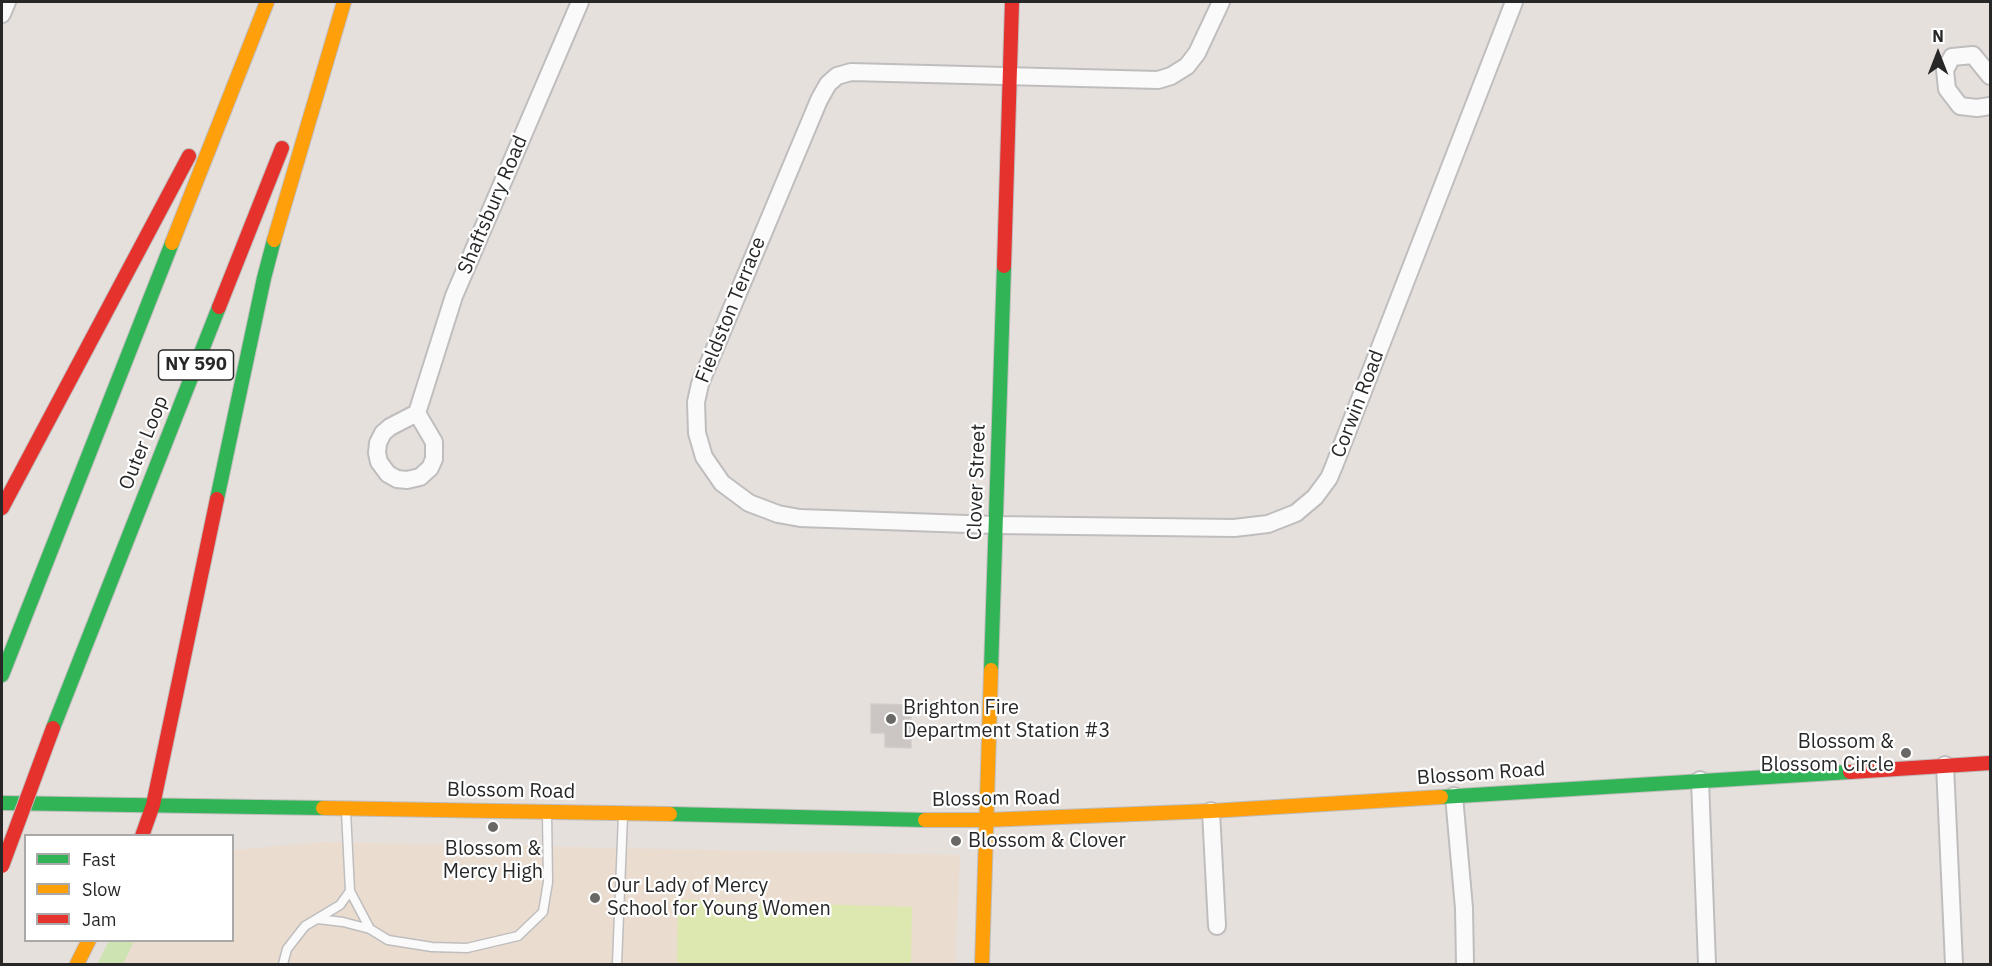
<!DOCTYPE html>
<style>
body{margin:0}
#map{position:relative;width:1992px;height:966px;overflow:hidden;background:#e6e0dc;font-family:"IBM Plex Sans",sans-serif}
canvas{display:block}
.frame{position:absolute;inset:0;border:3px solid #272727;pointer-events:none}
.legend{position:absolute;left:24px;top:834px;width:210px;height:108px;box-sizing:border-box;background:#fff;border:2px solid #a9a9a9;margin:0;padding:8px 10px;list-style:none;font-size:18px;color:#272727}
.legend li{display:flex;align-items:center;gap:12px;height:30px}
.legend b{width:30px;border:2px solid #a9a9a9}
.north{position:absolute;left:1908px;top:24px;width:60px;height:60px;-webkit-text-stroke:4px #fff;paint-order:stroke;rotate:0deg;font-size:16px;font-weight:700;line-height:24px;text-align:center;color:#272727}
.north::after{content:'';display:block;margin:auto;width:21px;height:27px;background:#272727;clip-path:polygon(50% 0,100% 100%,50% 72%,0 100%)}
</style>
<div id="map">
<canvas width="1992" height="966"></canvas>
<div class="frame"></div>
<ul class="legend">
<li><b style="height:8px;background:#30b455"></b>Fast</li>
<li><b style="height:8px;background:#ff9f0a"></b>Slow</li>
<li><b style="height:8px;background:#e5322d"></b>Jam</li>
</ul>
<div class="north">N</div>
</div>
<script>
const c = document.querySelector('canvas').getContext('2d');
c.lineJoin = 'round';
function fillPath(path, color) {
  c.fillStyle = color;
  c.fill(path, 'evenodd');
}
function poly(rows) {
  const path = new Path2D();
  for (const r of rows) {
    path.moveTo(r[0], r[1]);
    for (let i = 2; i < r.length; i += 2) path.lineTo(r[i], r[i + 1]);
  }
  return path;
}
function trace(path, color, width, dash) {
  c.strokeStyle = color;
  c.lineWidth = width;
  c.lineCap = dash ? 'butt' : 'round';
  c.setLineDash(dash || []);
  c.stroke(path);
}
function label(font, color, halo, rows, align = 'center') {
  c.font = font + ' "IBM Plex Sans",sans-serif';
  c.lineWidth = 4.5;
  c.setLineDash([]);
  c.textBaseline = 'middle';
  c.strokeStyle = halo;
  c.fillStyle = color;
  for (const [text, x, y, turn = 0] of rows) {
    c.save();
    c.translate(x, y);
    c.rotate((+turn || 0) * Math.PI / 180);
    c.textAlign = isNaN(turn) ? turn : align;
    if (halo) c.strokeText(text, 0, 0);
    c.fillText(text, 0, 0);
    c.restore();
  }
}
fillPath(poly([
 [323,842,960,855,955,964,123,964,134,941,232,940,233,850]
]), '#eaddcf');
fillPath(poly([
 [109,941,134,941,123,964,97,964]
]), '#cee3b2');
fillPath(poly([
 [678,900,912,907,911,964,677,964]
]), '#dce8af');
const building = poly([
 [871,704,911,705,911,748,885,747,885,733,871,733,871,704]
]);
fillPath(building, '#cbc6c3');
trace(building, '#d1ccc8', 1.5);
const lane = poly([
 [346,811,350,891,370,929,388,940,432,947,467,948,518,936,543,912,548,882,547,813],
 [318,919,343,922,370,929],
 [283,964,287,949,305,926,340,905,350,891],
 [617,964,623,815]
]);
const street = poly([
 [1221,2,1197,53,1187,66,1171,76,1158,80,851,72,837,76,828,84,819,100,700,384,696,402,697,433,704,457,722,483,749,503,778,514,800,518,995,525,1234,528,1268,524,1296,513,1315,497,1329,478,1334,466,1514,2],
 [2,14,7,2],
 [1990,76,1973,55,1952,57,1945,70,1947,89,1960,106,1977,108,1990,106],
 [417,413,454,296,580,2],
 [417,413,434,442,434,459,430,468,420,477,407,480,397,479,388,474,379,462,377,453,378,443,383,433,390,427,417,413],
 [1945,765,1954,964],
 [1700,780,1707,964],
 [1454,796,1464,908,1465,964],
 [1211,811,1217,926]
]);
const fast = poly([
 [217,499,264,278,274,240],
 [991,670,1004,266],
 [2,675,172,243],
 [53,728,219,307],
 [1441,797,1850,772],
 [2,803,323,808],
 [670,814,925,820]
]);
const slow = poly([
 [274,240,344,2],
 [172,243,267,2],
 [323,808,670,814],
 [925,820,986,820,1211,811,1441,797],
 [77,964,89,940],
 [982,964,991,670]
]);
const jam = poly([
 [1004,266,1012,2],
 [219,307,282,148],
 [2,508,189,156],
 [1850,772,1990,763],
 [142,836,153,805,217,499]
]);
trace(lane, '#bfbdbe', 11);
trace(street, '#bfbdbe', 20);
trace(fast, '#bfbdbe', 16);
trace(slow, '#bfbdbe', 16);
trace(jam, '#bfbdbe', 16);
trace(lane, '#fbfafa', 8);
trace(street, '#fbfafa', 16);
trace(fast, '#30b455', 14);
trace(slow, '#ff9f0a', 14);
trace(jam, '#e5322d', 14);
const jamBridge = poly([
 [2,866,53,728]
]);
trace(jamBridge, '#bfbcbb', 16, []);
trace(jamBridge, '#e5322d', 14);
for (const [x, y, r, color] of [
 [891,719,6,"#6a6866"],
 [1906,753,6,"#6a6866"],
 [493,827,6,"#6a6866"],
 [956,841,6,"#6a6866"],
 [595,898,6,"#6a6866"]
]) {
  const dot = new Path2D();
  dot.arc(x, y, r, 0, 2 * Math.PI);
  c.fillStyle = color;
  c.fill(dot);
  trace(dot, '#fff', 2);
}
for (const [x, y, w] of [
 [196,365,75]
]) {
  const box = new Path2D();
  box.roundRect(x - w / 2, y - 15, w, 30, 4.5);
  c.fillStyle = '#fff';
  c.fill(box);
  trace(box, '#272727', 1.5);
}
label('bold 18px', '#272727', null, [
 ["NY 590",196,365]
]);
label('20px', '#272727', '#fff', [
 ["Shaftsbury Road",493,205,-67],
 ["Fieldston Terrace",731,310,-68],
 ["Corwin Road",1358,404,-69],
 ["Outer Loop",144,443,-68],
 ["Clover Street",977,482,-88],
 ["Blossom Road",1481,774,-4],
 ["Blossom Road",511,791,1],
 ["Blossom Road",996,799,-1]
]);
label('20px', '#272727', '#fff', [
 ["Brighton Fire",903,708],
 ["Department Station #3",903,731],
 ["Blossom &",1894,742,"right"],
 ["Blossom Circle",1894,765,"right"],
 ["Blossom & Clover",968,841],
 ["Blossom &",493,849,"center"],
 ["Mercy High",493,872,"center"],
 ["Our Lady of Mercy",607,886],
 ["School for Young Women",607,909]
], 'left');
</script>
